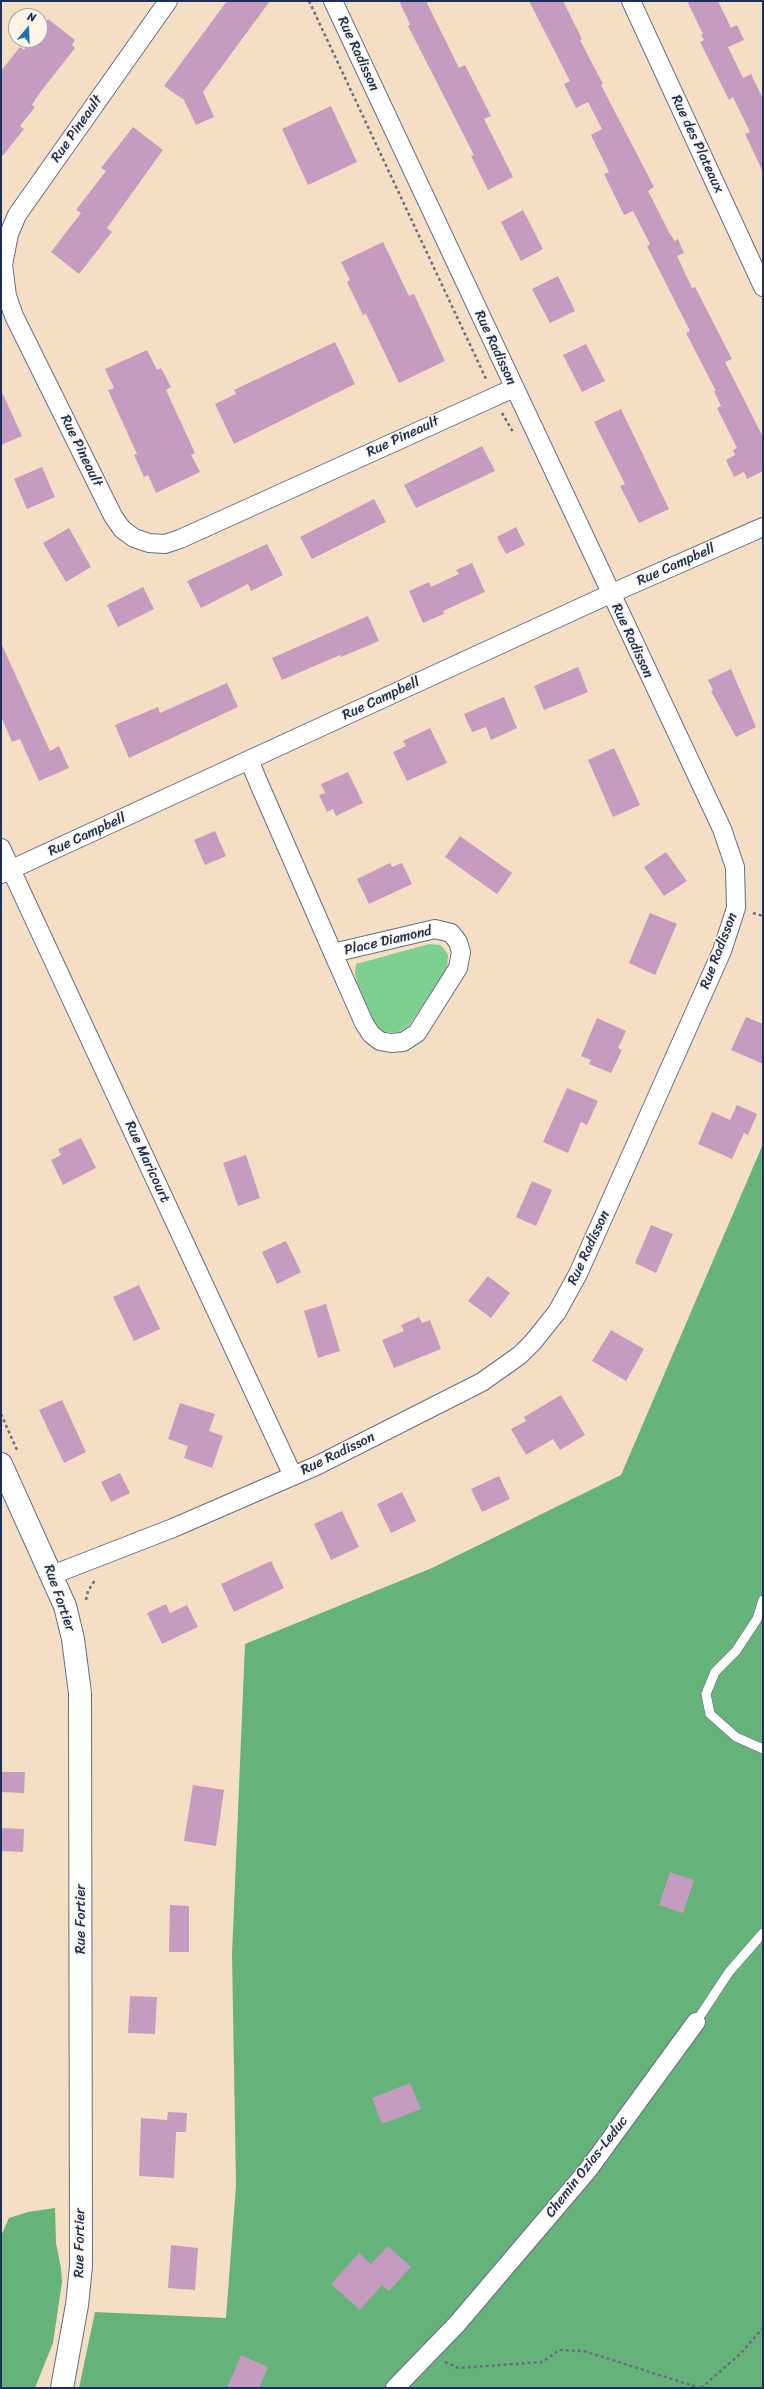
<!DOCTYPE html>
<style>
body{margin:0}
#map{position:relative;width:764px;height:2389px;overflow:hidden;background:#f5dfc4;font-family:Sriracha,sans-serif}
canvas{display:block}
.frame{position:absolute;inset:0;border:2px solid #1b2f5e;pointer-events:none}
.north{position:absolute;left:8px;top:8px;width:40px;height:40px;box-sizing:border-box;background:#fcf5e5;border:1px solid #a2a6af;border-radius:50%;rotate:19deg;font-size:11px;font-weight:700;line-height:16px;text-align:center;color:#1b2f5e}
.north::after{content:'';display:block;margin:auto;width:14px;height:18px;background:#1f6fb2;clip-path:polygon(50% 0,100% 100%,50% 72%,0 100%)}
</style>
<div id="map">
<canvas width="764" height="2389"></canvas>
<div class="frame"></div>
<div class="north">N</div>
</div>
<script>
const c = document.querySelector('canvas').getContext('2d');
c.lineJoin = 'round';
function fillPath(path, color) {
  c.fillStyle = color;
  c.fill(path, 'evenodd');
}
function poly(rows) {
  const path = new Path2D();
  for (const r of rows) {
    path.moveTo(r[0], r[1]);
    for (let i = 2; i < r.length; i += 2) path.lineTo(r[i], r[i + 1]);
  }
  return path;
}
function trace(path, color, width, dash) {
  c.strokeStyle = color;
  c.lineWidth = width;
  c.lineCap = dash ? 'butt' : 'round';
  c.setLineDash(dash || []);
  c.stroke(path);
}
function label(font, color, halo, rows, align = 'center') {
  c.font = font + ' Sriracha,sans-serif';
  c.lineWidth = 3;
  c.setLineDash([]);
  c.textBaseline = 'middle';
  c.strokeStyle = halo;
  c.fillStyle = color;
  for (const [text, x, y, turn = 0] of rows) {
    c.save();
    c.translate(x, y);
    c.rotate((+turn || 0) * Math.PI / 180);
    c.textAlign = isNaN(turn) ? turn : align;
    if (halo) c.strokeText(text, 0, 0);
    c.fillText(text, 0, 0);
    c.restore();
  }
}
fillPath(poly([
 [429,944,440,945,445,950,448,955,447,969,409,1026,397,1033,381,1031,372,1018,357,982,355,974,356,964]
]), '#7ed091');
fillPath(poly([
 [763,1144,763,2388,79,2388,95,2312,226,2318,236,2185,232,1954,245,1644,432,1568,621,1475],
 [55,2208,56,2243,61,2268,62,2282,53,2343,35,2388,1,2388,1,2236,9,2218,28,2212]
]), '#66b27b');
fillPath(poly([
 [227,1,270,1,203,92,214,117,196,125,184,100,164,86],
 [399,1,426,1,459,68,465,65,491,116,484,119,513,177,488,190,471,156,474,155,408,26,410,24],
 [529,1,563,1,582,39,580,40,603,84,601,85,654,187,648,191,670,234,675,241,678,239,684,253,677,256,692,288,695,287,732,359,725,362,763,437,763,471,747,479,744,472,734,477,726,460,735,455,733,450,737,448,717,408,721,406,714,391,716,391,686,333,690,331,647,246,650,244,633,211,624,215,604,174,609,172,591,135,602,129,588,102,576,108,564,84,570,81],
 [687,1,718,1,731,28,737,25,744,40,728,47,743,78,751,74,763,99,763,172,745,134,750,132,733,97,729,100,700,42,704,40,701,35,703,34],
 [48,19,75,40,72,45,75,48,39,94,32,105,35,107,20,126,24,129,1,158,1,71,20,47,24,50,31,40,40,40,40,29],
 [331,106,357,162,308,185,282,129],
 [133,127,163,150,107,228,112,232,79,274,51,252,81,213,76,210,106,171,101,168],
 [523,210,543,249,521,261,501,222],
 [383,242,409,296,414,294,445,361,399,383,366,314,363,315,347,282,350,280,341,262],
 [558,276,575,311,550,323,532,289],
 [335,342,355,384,234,444,215,404,236,394,234,390],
 [586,344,605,381,582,392,563,355],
 [147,350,157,370,161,368,171,387,166,390,195,453,191,455,200,472,156,493,148,475,144,477,134,455,137,454,108,390,114,388,105,369],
 [1,390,22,436,1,445],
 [621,409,669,509,639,523,620,486,625,484,594,422],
 [482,446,495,471,416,508,404,485],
 [42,467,55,497,27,509,14,479],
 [374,499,386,522,312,559,300,537],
 [516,527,525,545,506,554,497,537],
 [69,528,91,567,66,582,43,543],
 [267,544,283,575,251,591,248,584,201,608,187,581],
 [472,563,485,592,443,611,444,614,423,623,409,591,429,582,431,587,459,574,456,570],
 [143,587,154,609,118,627,107,605],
 [368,616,379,641,341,657,340,655,282,680,272,658],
 [1,643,50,751,59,746,69,768,39,781,20,739,12,742,1,716],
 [578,667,588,692,544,710,534,686],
 [731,669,756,727,736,737,711,691,713,690,708,680],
 [227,683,238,707,129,758,115,725,158,707,160,713],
 [504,697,517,728,491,740,486,727,472,732,464,714],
 [430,728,447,763,407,781,393,752,406,746,403,741],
 [614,748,640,805,613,817,588,760],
 [348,772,363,803,336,816,333,809,327,812,319,795,325,793,321,784],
 [215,831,226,856,205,865,194,840],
 [460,836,512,873,497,894,445,857],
 [666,852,687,881,664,896,644,867],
 [390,863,392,867,402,863,412,884,369,904,357,879],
 [650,913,677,924,655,975,629,963],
 [746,1017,763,1024,763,1064,731,1050],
 [597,1018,626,1031,618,1048,622,1050,611,1073,589,1064,591,1060,581,1056],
 [567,1088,598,1101,587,1125,581,1122,568,1153,543,1142],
 [737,1105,757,1114,748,1135,744,1133,732,1159,698,1144,712,1112,730,1120],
 [81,1138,96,1168,63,1185,51,1160,61,1155,58,1149],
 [246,1155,260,1198,238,1206,223,1163],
 [532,1181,552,1190,536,1226,516,1217],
 [651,1225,673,1234,656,1273,635,1263],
 [286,1241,301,1272,277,1284,262,1252],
 [488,1276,510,1293,491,1318,468,1301],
 [139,1285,160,1329,134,1341,113,1297],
 [326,1304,340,1351,318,1358,304,1311],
 [419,1317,422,1323,430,1320,441,1349,394,1368,382,1340,404,1331,401,1325],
 [611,1330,644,1349,626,1381,592,1361],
 [561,1395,585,1435,560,1450,553,1439,526,1455,511,1429,526,1421,524,1417],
 [62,1400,86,1452,64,1463,39,1410],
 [180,1403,215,1414,209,1431,223,1436,212,1468,184,1458,188,1446,168,1439],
 [120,1473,130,1493,111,1502,101,1482],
 [499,1476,510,1499,482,1512,471,1489],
 [402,1492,416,1521,391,1533,377,1504],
 [342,1511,359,1547,331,1560,314,1524],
 [271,1561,284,1588,234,1612,221,1584],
 [166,1604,170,1613,187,1605,198,1627,162,1644,147,1613],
 [1,1772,25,1772,24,1793,1,1792],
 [193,1785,224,1790,216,1846,184,1841],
 [1,1828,24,1829,23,1852,1,1851],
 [670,1872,694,1880,683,1913,659,1905],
 [170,1905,189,1906,189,1952,169,1952],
 [130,1996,157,1997,155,2034,128,2033],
 [410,2083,421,2109,382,2124,372,2098],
 [168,2112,187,2113,186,2132,176,2132,174,2178,139,2176,141,2118,167,2120],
 [171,2245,198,2248,195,2290,168,2288],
 [388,2246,411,2267,389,2291,382,2285,360,2310,331,2284,359,2253,371,2264],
 [241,2355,268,2367,259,2388,227,2388]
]), '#c69bc0');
const lane = poly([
 [763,1600,757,1619,736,1651,715,1672,706,1694,710,1714,736,1737,763,1749],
 [696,2022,729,1972,763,1933]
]);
const street = poly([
 [168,1,17,215,9,234,3,265,7,296,14,316,113,516,122,529,134,538,149,543,165,544,180,539,514,388],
 [631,1,763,287],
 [249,760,260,786,333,953,364,1023,371,1034,380,1041,391,1043,403,1042,417,1033,458,968,461,952,458,942,451,933,435,929,333,953],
 [1,848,293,1476],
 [1,874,610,594,763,527],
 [52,1575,173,1528,316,1466,482,1382,520,1355,533,1342,557,1312,578,1274,722,951,736,908,735,867,722,829,333,1],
 [395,2388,457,2324,588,2170,696,2022]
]);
const secondary = poly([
 [1,1464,65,1606,73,1639,80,1693,81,2266,77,2305,62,2388]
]);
trace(lane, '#676d82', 10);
trace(street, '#676d82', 20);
trace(secondary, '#676d82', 24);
trace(poly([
 [309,1,487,381],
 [502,413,513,432],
 [753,913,763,916],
 [1,1414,17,1450],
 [86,1600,88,1591,95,1580],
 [445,2362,459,2368,542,2362,559,2350,584,2351,700,2388],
 [701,2388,740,2354,763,2328]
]), '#676d82', 2.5, [3, 3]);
trace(lane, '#fff', 9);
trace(street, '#fff', 18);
trace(secondary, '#fff', 22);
label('14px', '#1b2f5e', '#fcf5e5', [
 ["Rue Radisson",358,54,65],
 ["Rue Pineault",77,129,-55],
 ["Rue des Plateaux",697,144,65],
 ["Rue Radisson",495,348,65],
 ["Rue Pineault",403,437,-25],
 ["Rue Pineault",81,451,64],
 ["Rue Campbell",676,565,-24],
 ["Rue Radisson",632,641,65],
 ["Rue Campbell",381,699,-25],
 ["Rue Campbell",87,835,-25],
 ["Place Diamond",388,941,-13],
 ["Rue Radisson",719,951,-69],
 ["Rue Maricourt",147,1162,65],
 ["Rue Radisson",589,1248,-65],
 ["Rue Radisson",338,1454,-26],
 ["Rue Fortier",59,1598,71],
 ["Rue Fortier",81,1919,-90],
 ["Chemin Ozias-Leduc",587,2167,-52],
 ["Rue Fortier",80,2243,-89]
]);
</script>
